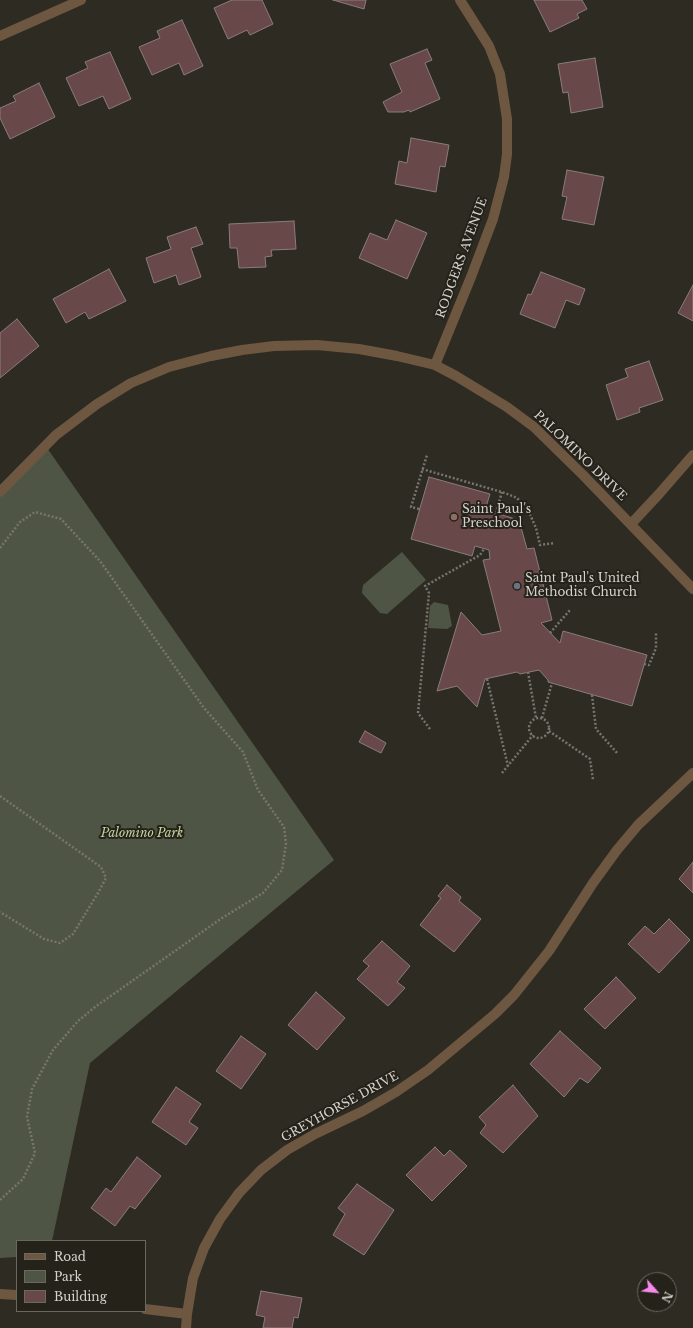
<!DOCTYPE html>
<style>
body{margin:0}
#map{position:relative;width:693px;height:1328px;overflow:hidden;background:#2e2b23;font-family:"Libre Baskerville",serif}
canvas{display:block}
.legend{position:absolute;left:16px;top:1240px;width:130px;height:72px;box-sizing:border-box;background:#25221a;border:1px solid #6b6862;margin:0;padding:5px 7px;list-style:none;font-size:12px;color:#d4d2cd}
.legend li{display:flex;align-items:center;gap:8px;height:20px}
.legend b{width:20px;border:1px solid #6b6862}
.north{position:absolute;left:637px;top:1272px;width:40px;height:40px;box-sizing:border-box;background:#25221a;border:1px solid #6b6862;border-radius:50%;rotate:117deg;font-size:11px;font-weight:700;line-height:16px;text-align:center;color:#d4d2cd}
.north::after{content:'';display:block;margin:auto;width:14px;height:18px;background:#f788eb;clip-path:polygon(50% 0,100% 100%,50% 72%,0 100%)}
</style>
<div id="map">
<canvas width="693" height="1328"></canvas>
<ul class="legend">
<li><b style="height:5px;background:#6e5740"></b>Road</li>
<li><b style="height:11px;background:#4f5544"></b>Park</li>
<li><b style="height:11px;background:#684848"></b>Building</li>
</ul>
<div class="north">N</div>
</div>
<script>
const c = document.querySelector('canvas').getContext('2d');
c.lineJoin = 'round';
function fillPath(path, color) {
  c.fillStyle = color;
  c.fill(path, 'evenodd');
}
function poly(rows) {
  const path = new Path2D();
  for (const r of rows) {
    if (r.length === 3) {
      path.moveTo(r[0] + r[2], r[1]);
      path.arc(r[0], r[1], r[2], 0, 2 * Math.PI);
      continue;
    }
    path.moveTo(r[0], r[1]);
    for (let i = 2; i < r.length; i += 2) path.lineTo(r[i], r[i + 1]);
  }
  return path;
}
function trace(path, color, width, dash) {
  c.strokeStyle = color;
  c.lineWidth = width;
  c.lineCap = dash ? 'butt' : 'round';
  c.setLineDash(dash || []);
  c.stroke(path);
}
function label(font, color, halo, rows, align = 'center') {
  c.font = font + ' "Libre Baskerville",serif';
  c.lineWidth = 4;
  c.setLineDash([]);
  c.textBaseline = 'middle';
  c.strokeStyle = halo;
  c.fillStyle = color;
  for (const [text, x, y, turn = 0] of rows) {
    c.save();
    c.translate(x, y);
    c.rotate((+turn || 0) * Math.PI / 180);
    c.textAlign = isNaN(turn) ? turn : align;
    if (halo) c.strokeText(text, 0, 0);
    c.fillText(text, 0, 0);
    c.restore();
  }
}
fillPath(poly([
 [45,445,334,860,90,1063,52,1241,17,1241,17,1257,0,1258,0,492],
 [402,552,426,580,387,614,380,613,362,593,363,585],
 [434,602,448,605,452,626,447,629,428,628,430,606]
]), '#4f5544');
const building = poly([
 [232,0,262,0,273,24,250,35,247,30,228,39,214,8,232,0],
 [333,0,366,0,364,9,333,0],
 [534,0,582,0,587,9,577,14,579,18,550,32,534,0],
 [182,20,203,66,184,75,179,63,152,75,139,47,160,38,157,31,182,20],
 [427,49,432,60,425,63,440,99,410,112,409,110,404,112,388,112,383,102,402,92,390,64,427,49],
 [110,52,131,99,109,109,103,96,79,106,66,78,88,68,85,62,110,52],
 [595,58,603,107,571,113,568,92,563,93,558,64,595,58],
 [39,83,55,117,10,139,0,118,0,108,16,101,13,96,39,83],
 [411,138,449,145,445,167,440,166,436,192,395,184,399,161,407,163,411,138],
 [567,170,604,177,594,225,562,219,567,197,562,196,567,170],
 [396,220,427,233,407,279,359,258,370,233,387,240,396,220],
 [294,221,296,249,271,250,272,256,265,257,266,267,239,268,237,248,230,248,229,224,294,221],
 [196,227,203,244,191,248,201,277,179,285,176,275,154,283,146,258,171,249,167,237,196,227],
 [109,269,126,301,89,319,85,312,66,323,53,299,109,269],
 [541,272,585,289,579,305,566,300,555,328,520,314,528,294,531,295,541,272],
 [693,285,693,321,678,313,693,285],
 [17,319,39,346,0,378,0,333,17,319],
 [649,361,663,400,639,408,640,412,617,420,606,385,628,377,625,369,649,361],
 [429,477,490,494,485,510,519,520,527,549,534,548,552,620,541,623,560,643,563,631,647,655,632,706,548,682,548,680,539,670,520,674,517,672,485,679,477,707,457,686,437,691,461,612,482,635,501,631,483,560,490,559,489,550,475,546,472,556,411,539,429,477],
 [365,731,386,743,381,753,359,742,365,731],
 [693,862,693,893,679,879,693,862],
 [447,885,461,897,459,901,481,919,454,952,420,925,441,898,438,896,447,885],
 [669,919,690,940,659,973,628,944,645,926,654,934,669,919],
 [382,941,410,966,397,982,405,988,388,1006,357,979,369,966,363,961,382,941],
 [616,977,636,998,605,1029,584,1009,616,977],
 [316,992,345,1018,317,1050,288,1025,316,992],
 [560,1031,601,1068,588,1083,580,1078,564,1097,530,1064,560,1031],
 [241,1036,266,1054,241,1089,216,1071,241,1036],
 [513,1085,538,1116,503,1153,480,1133,486,1125,479,1117,513,1085],
 [176,1087,201,1104,189,1122,198,1128,186,1145,152,1122,176,1087],
 [435,1147,444,1156,450,1150,467,1166,432,1201,406,1175,435,1147],
 [137,1157,161,1176,135,1209,130,1206,115,1226,91,1208,106,1188,111,1192,137,1157],
 [357,1184,394,1210,364,1255,333,1235,345,1214,338,1208,357,1184],
 [261,1291,302,1298,298,1318,294,1317,292,1328,263,1328,265,1317,256,1315,261,1291]
]);
fillPath(building, '#684848');
trace(building, '#897d7c', 1);
trace(poly([
 [422,469,505,493,517,498,528,510,536,528,540,545,555,543],
 [419,509,411,507,427,455],
 [496,513,502,492],
 [0,548,20,522,35,512,61,519,100,561,204,708,243,752,258,790,284,827,286,843,282,870,263,893,222,918,95,1007,78,1021,53,1050,32,1089,27,1117,35,1153,23,1179,0,1200],
 [550,633,570,610],
 [644,664,649,665,656,648,656,632],
 [528,672,536,718],
 [487,679,508,766],
 [592,695,596,729,618,754],
 [542,718,552,683],
 [539,728,10],
 [430,729,418,713,429,593,425,586,480,555,484,549],
 [549,731,590,759,593,780],
 [502,773,533,735],
 [0,796,101,867,106,878,98,893,73,934,60,943,44,939,0,912]
]), '#77756e', 2.5, [2, 2]);
trace(poly([
 [0,36,81,0],
 [435,365,471,277,493,219,504,177,507,154,507,119,500,74,489,46,460,0],
 [0,492,56,435,97,404,131,383,169,367,211,356,242,350,274,346,317,345,359,349,397,356,435,365,456,376,507,407,534,427,583,475,693,589],
 [631,524,659,494,693,455],
 [0,1294,17,1295],
 [145,1309,187,1314],
 [186,1328,187,1314,193,1278,204,1248,220,1219,239,1193,261,1170,287,1150,315,1134,363,1111,396,1092,428,1070,495,1014,514,995,549,951,593,883,617,850,638,825,693,773]
]), '#6e5740', 10);
for (const [x, y, r, color] of [
 [454,517,4,"#8d6e63"],
 [517,586,4,"#6b7280"]
]) {
  const dot = new Path2D();
  dot.arc(x, y, r, 0, 2 * Math.PI);
  c.fillStyle = color;
  c.fill(dot);
  trace(dot, '#25221a', 1.5);
}
label('12px', '#d4d2cd', '#25221a', [
 ["RODGERS AVENUE",462,258,-70],
 ["PALOMINO DRIVE",580,456,44],
 ["GREYHORSE DRIVE",340,1107,-29]
]);
label('12px', '#d4d2cd', '#25221a', [
 ["Saint Paul's",462,510],
 ["Preschool",462,524],
 ["Saint Paul's United",525,579],
 ["Methodist Church",525,593]
], 'left');
label('italic 12px', '#c3d49f', '#25221a', [
 ["Palomino Park",142,834]
]);
</script>
